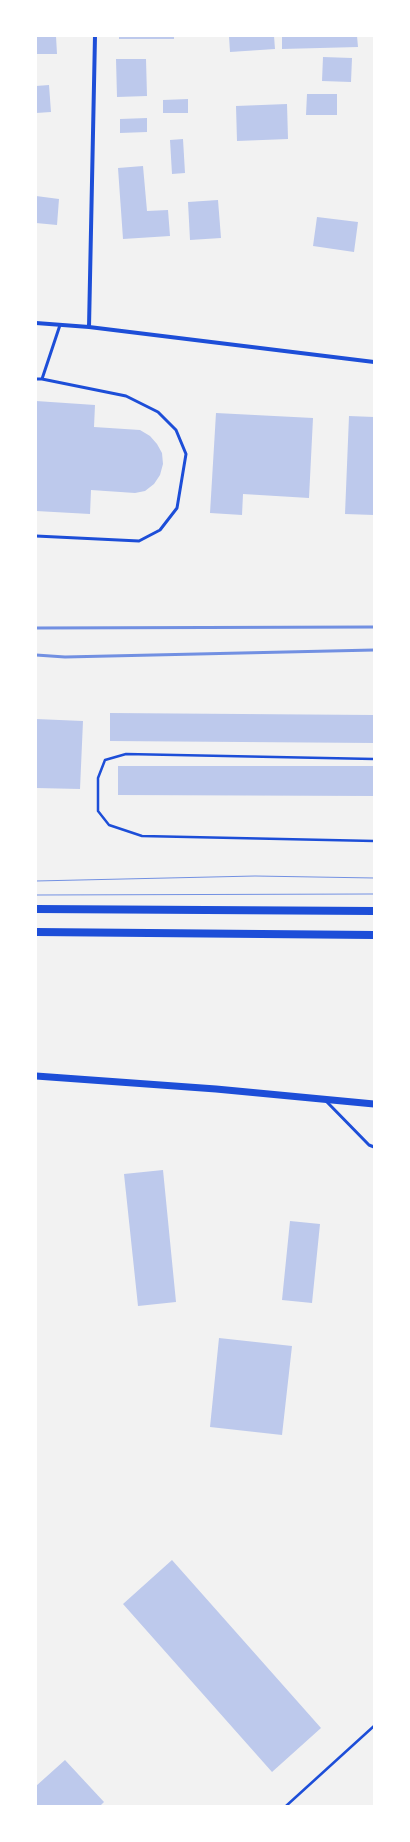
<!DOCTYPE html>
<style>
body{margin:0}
#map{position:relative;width:410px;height:1842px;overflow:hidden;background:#f2f2f2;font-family:Lato,sans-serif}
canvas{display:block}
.frame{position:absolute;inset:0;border:37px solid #fff;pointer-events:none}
</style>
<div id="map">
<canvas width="410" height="1842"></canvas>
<div class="frame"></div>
</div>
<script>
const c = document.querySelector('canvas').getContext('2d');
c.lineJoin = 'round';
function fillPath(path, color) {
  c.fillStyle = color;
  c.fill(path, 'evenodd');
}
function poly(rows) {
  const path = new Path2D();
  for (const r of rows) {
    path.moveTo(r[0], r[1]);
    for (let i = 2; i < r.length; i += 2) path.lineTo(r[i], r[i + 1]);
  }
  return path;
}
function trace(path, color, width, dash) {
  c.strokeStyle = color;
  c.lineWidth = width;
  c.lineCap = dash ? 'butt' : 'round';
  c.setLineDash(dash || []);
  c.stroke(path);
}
fillPath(poly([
 [36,36,56,36,57,54,36,54],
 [119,36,174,36,174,39,119,39],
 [229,36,274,36,275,49,230,52],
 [282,36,357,36,358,47,282,49],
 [323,57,352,58,351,82,322,81],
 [116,59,146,59,147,96,117,97],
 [49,85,51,112,36,113,36,86],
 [307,94,337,94,337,115,306,115],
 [188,99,188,113,163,113,163,100],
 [287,104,288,139,237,141,236,106],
 [147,118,147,132,120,133,120,119],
 [183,139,185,173,172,174,170,140],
 [143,166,147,211,168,210,170,236,123,239,118,168],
 [36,196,59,199,57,225,36,223],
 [218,200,221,238,190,240,188,202],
 [317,217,358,222,354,252,313,246],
 [36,401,95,405,94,427,140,430,150,436,157,444,162,453,163,464,160,475,154,484,145,491,135,493,91,490,90,514,36,511],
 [216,413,313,418,309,498,243,494,242,515,210,513],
 [349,416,374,417,374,515,345,514],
 [110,713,374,715,374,743,110,741],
 [36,719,83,721,80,789,36,788],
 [118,766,374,766,374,796,118,795],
 [163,1170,176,1302,138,1306,124,1174],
 [290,1221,320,1224,312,1303,282,1300],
 [219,1338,292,1346,282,1435,210,1427],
 [172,1560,321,1728,272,1772,123,1604],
 [65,1760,104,1802,100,1806,36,1806,36,1786]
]), '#bdc9ec');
trace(poly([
 [374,759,126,754,105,760,98,778,98,811,109,825,142,836,374,841],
 [286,1806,374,1726]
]), '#1d4ed8', 2.5);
trace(poly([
 [36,379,42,379,60,325],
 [36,536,139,541,160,530,177,508,186,454,176,430,158,412,126,396,42,379],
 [326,1101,369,1145,374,1147]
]), '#1d4ed8', 3);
trace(poly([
 [36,323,89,327,374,362],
 [89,327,95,36]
]), '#1d4ed8', 4);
trace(poly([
 [36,1076,216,1089,374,1104]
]), '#1d4ed8', 7);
trace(poly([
 [36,909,374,911],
 [36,932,374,935]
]), '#1d4ed8', 8);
trace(poly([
 [36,881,255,876,374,878],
 [36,895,374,894]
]), '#7290e2', 1);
trace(poly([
 [36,628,374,627],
 [36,655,65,657,374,650]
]), '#7290e2', 3);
</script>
